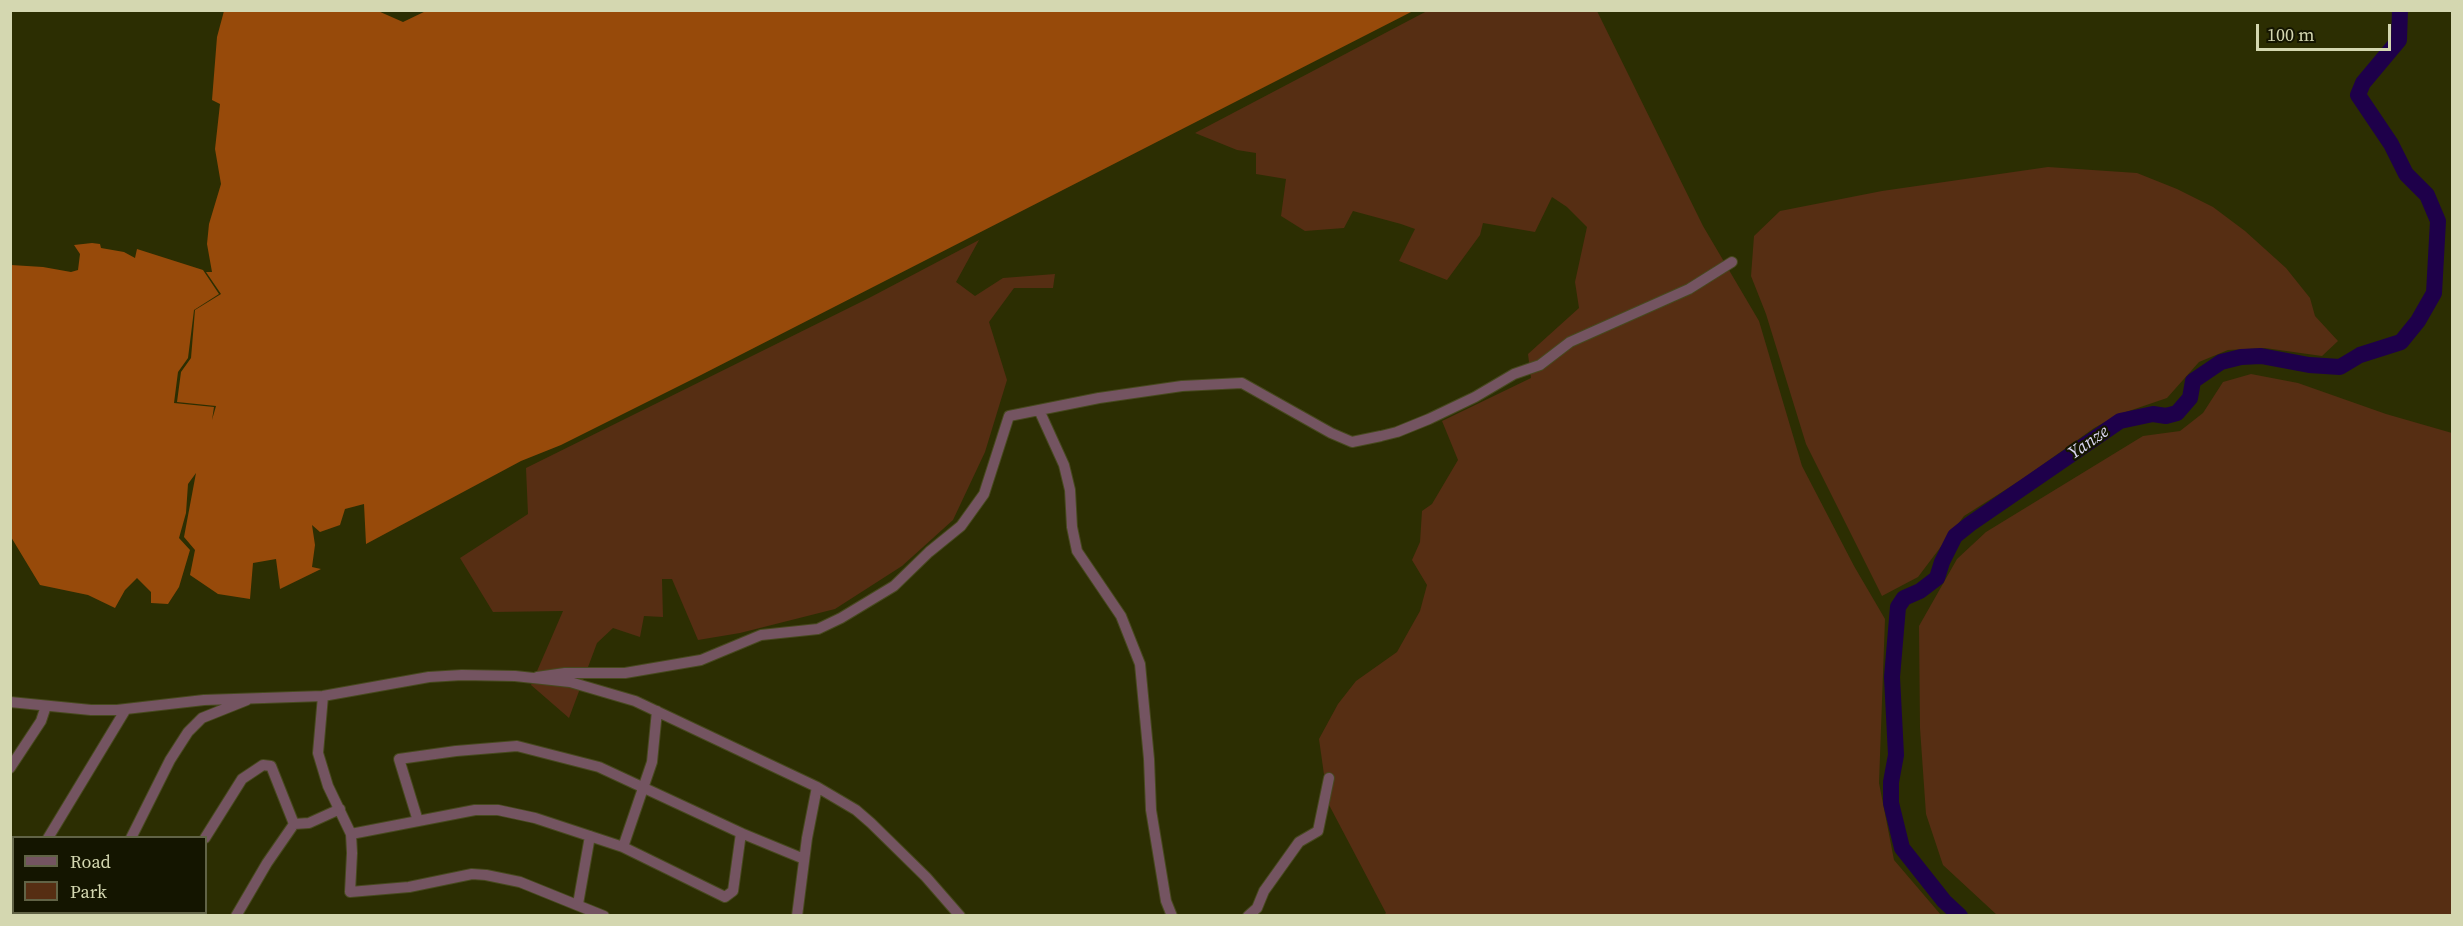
<!DOCTYPE html>
<style>
body{margin:0}
#map{position:relative;width:2463px;height:926px;overflow:hidden;background:#2c2e02;font-family:"Source Serif 4",serif}
canvas{display:block}
.frame{position:absolute;inset:0;border:12px solid #d4d7b0;pointer-events:none}
.legend{position:absolute;left:12px;top:836px;width:195px;height:78px;box-sizing:border-box;background:#141500;border:2px solid #616346;margin:0;padding:8px 10px;list-style:none;font-size:18px;color:#d4d7b0}
.legend li{display:flex;align-items:center;gap:12px;height:30px}
.legend b{width:30px;border:2px solid #616346}
.scale{position:absolute;left:2256px;top:24px;width:135px;height:27px;box-sizing:border-box;border:3px solid #d4d7b0;border-top:0;padding-left:8px;font-size:18px;line-height:21px;white-space:nowrap;color:#d4d7b0;-webkit-text-stroke:4px #141500;paint-order:stroke}
</style>
<div id="map">
<canvas width="2463" height="926"></canvas>
<div class="frame"></div>
<ul class="legend">
<li><b style="height:8px;background:#745461"></b>Road</li>
<li><b style="height:16px;background:#562e13"></b>Park</li>
</ul>
<div class="scale">100 m</div>
</div>
<script>
const c = document.querySelector('canvas').getContext('2d');
c.lineJoin = 'round';
function fillPath(path, color) {
  c.fillStyle = color;
  c.fill(path, 'evenodd');
}
function poly(rows) {
  const path = new Path2D();
  for (const r of rows) {
    path.moveTo(r[0], r[1]);
    for (let i = 2; i < r.length; i += 2) path.lineTo(r[i], r[i + 1]);
  }
  return path;
}
function trace(path, color, width, dash) {
  c.strokeStyle = color;
  c.lineWidth = width;
  c.lineCap = dash ? 'butt' : 'round';
  c.setLineDash(dash || []);
  c.stroke(path);
}
function label(font, color, halo, rows, align = 'center') {
  c.font = font + ' "Source Serif 4",serif';
  c.lineWidth = 4.5;
  c.setLineDash([]);
  c.textBaseline = 'middle';
  c.strokeStyle = halo;
  c.fillStyle = color;
  for (const [text, x, y, turn = 0] of rows) {
    c.save();
    c.translate(x, y);
    c.rotate((+turn || 0) * Math.PI / 180);
    c.textAlign = isNaN(turn) ? turn : align;
    if (halo) c.strokeText(text, 0, 0);
    c.fillText(text, 0, 0);
    c.restore();
  }
}
fillPath(poly([
 [1427,11,1597,11,1703,226,1759,321,1802,466,1854,566,1885,619,1879,783,1894,860,1941,915,1384,915,1386,913,1328,803,1319,739,1338,704,1356,681,1397,652,1420,611,1427,585,1412,560,1420,542,1422,511,1432,504,1458,460,1442,421,1531,378,1528,354,1579,308,1575,282,1587,227,1567,207,1552,197,1535,232,1483,223,1480,235,1447,280,1399,261,1415,229,1401,224,1353,211,1344,228,1305,231,1281,216,1286,179,1256,174,1256,153,1237,150,1195,133],
 [2048,167,2137,173,2177,189,2213,207,2245,231,2286,268,2310,298,2315,316,2338,341,2322,356,2265,348,2228,350,2199,362,2167,398,2120,414,2094,428,2024,478,1964,516,1918,577,1882,596,1806,444,1766,314,1751,276,1754,236,1780,211,1882,191],
 [979,240,956,282,975,296,1003,278,1055,274,1053,288,1014,288,989,322,1007,380,985,452,953,520,902,566,835,609,740,633,698,640,672,579,662,579,663,617,644,616,640,637,613,628,597,643,569,718,531,685,563,611,493,612,460,558,528,514,526,468,869,298],
 [2251,374,2298,383,2386,414,2452,433,2452,915,1997,915,1943,865,1926,814,1920,728,1919,626,1957,559,1986,532,2143,436,2180,431,2203,413,2223,382]
]), '#562e13');
fillPath(poly([
 [428,10,1413,10,1413,11,701,375,561,445,521,461,366,544,364,504,345,509,340,525,320,532,312,525,315,545,312,567,321,569,280,589,276,559,253,563,250,599,218,594,190,575,195,550,184,537,196,473,188,484,186,513,179,538,190,550,179,587,168,604,151,603,151,592,137,578,125,590,115,608,88,595,40,585,11,537,11,265,43,267,71,272,78,270,80,254,74,245,92,243,100,244,101,248,124,252,135,258,137,249,203,270,219,294,194,310,188,358,178,372,174,403,214,407,212,420,216,406,177,402,181,372,191,358,195,310,221,294,206,272,212,272,207,244,209,224,221,184,215,149,220,104,212,100,217,37,224,11,378,11,403,22]
]), '#974a0a');
trace(poly([
 [1960,916,1944,901,1902,848,1891,803,1891,782,1896,755,1892,677,1898,607,1904,598,1920,591,1937,578,1942,562,1955,536,1970,524,2120,421,2153,414,2166,416,2177,413,2190,398,2193,381,2221,362,2241,357,2261,356,2309,365,2340,367,2360,355,2401,342,2418,321,2434,293,2438,221,2427,195,2406,174,2391,144,2358,95,2363,83,2399,40,2400,10]
]), '#1e004a', 16);
const minor = poly([
 [1039,410,1064,465,1070,490,1072,527,1077,551,1121,616,1140,664,1149,759,1151,810,1166,901,1172,916],
 [537,677,565,673,625,673,701,660,761,635,818,629,841,618,894,586,929,552,961,526,984,494,1009,416,1099,398,1182,386,1242,383,1331,433,1352,442,1381,436,1397,432,1429,419,1475,397,1514,374,1540,365,1570,342,1689,289,1732,262],
 [323,696,318,753,328,786,351,834,352,853,350,892,409,887,472,874,486,875,520,882,604,916],
 [10,702,91,710,117,710,204,700,323,696,429,677,462,675,515,676,570,682,635,701,817,787,856,810,871,823,926,877,960,916],
 [10,768,41,721,46,706],
 [418,821,399,759,456,751,517,746,599,767,741,833,804,859],
 [294,824,309,823,340,809],
 [351,834,475,810,498,810,535,818,623,847,725,897,733,891,741,833],
 [48,838,126,709],
 [131,838,170,760,188,732,202,718,247,700],
 [205,838,242,779,263,765,271,766,294,824,267,863,236,916],
 [10,846,14,847],
 [623,847,652,762,657,711],
 [578,904,590,836],
 [109,912,113,916],
 [83,916,85,912],
 [162,916,163,912],
 [797,916,807,838,817,787],
 [1248,916,1257,908,1264,891,1299,842,1318,831,1329,778]
]);
trace(minor, '#47491e', 12);
trace(minor, '#745461', 10);
label('italic 18px', '#dcd8f3', '#141500', [
 ["Yanze",2089,443,-35]
]);
</script>
